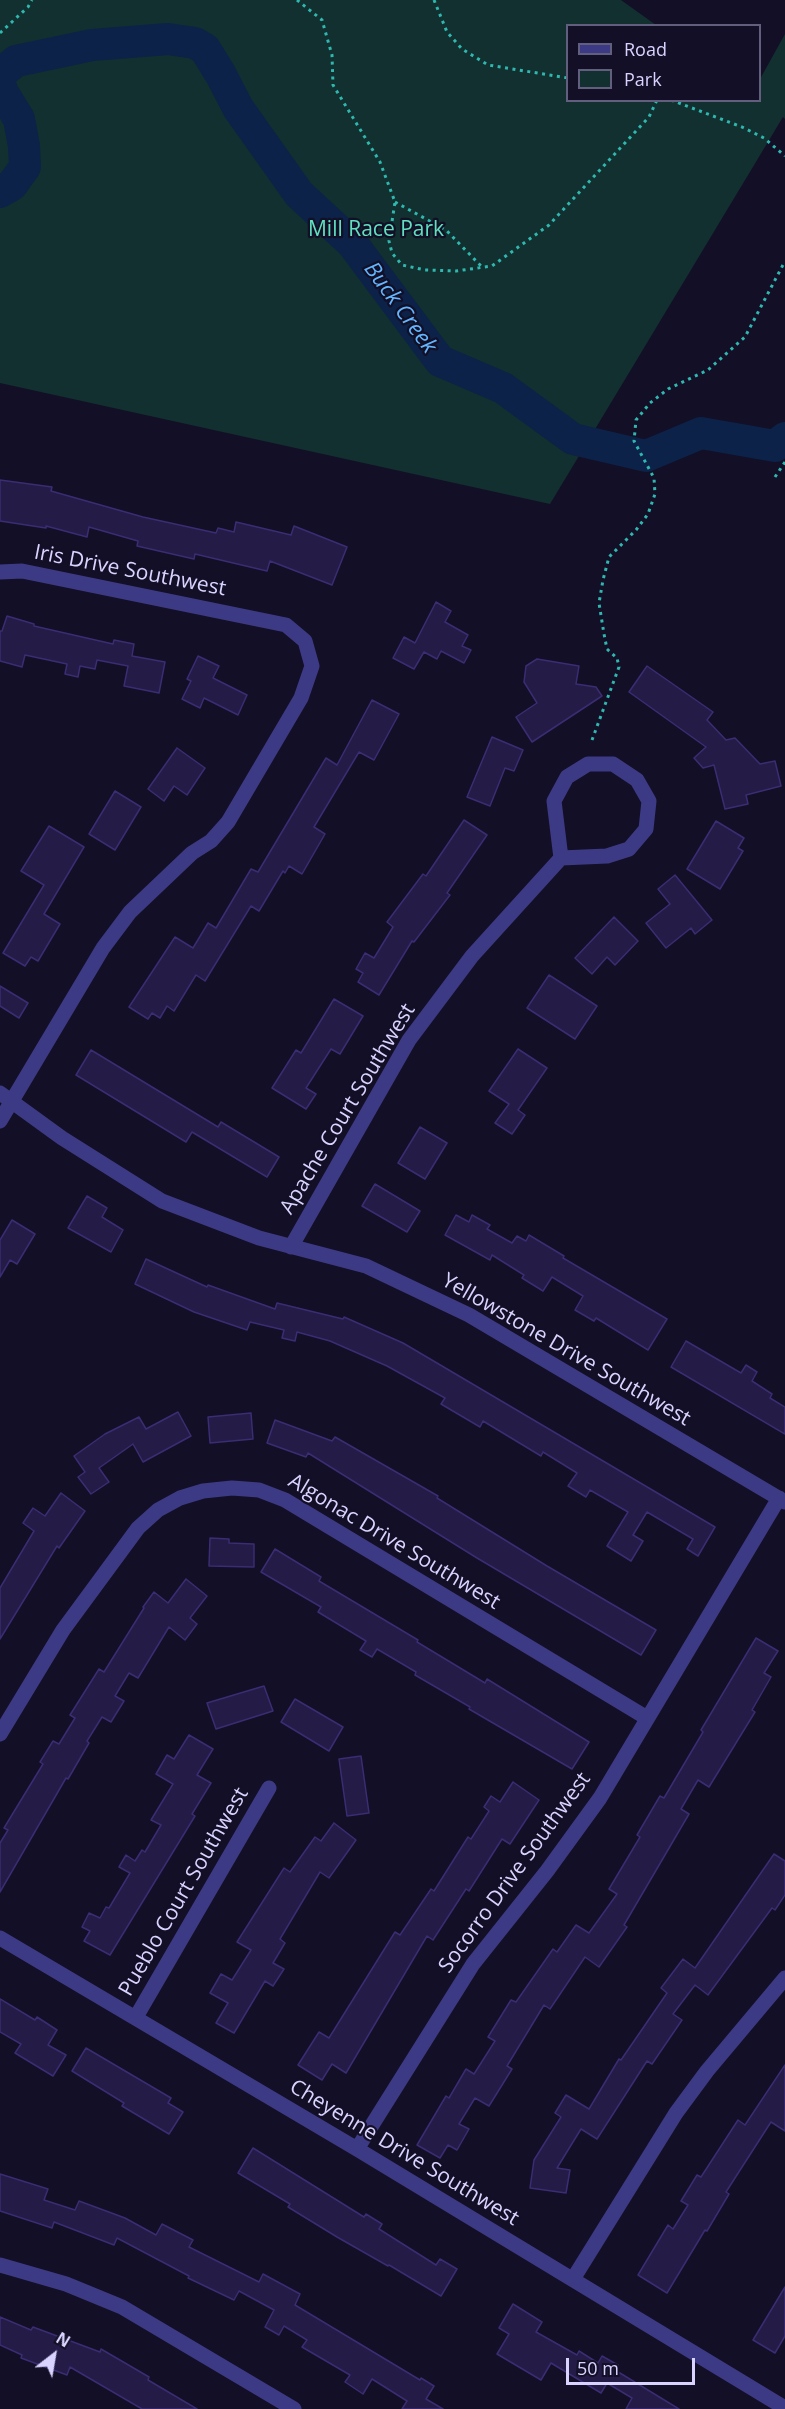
<!DOCTYPE html>
<style>
body{margin:0}
#map{position:relative;width:785px;height:2409px;overflow:hidden;background:#130f26;font-family:"Open Sans",sans-serif}
canvas{display:block}
.legend{position:absolute;left:566px;top:24px;width:195px;height:78px;box-sizing:border-box;background:#130f26;border:2px solid #625e7d;margin:0;padding:8px 10px;list-style:none;font-size:18px;color:#d9d4ff}
.legend li{display:flex;align-items:center;gap:12px;height:30px}
.legend b{width:30px;border:2px solid #625e7d}
.north{position:absolute;left:24px;top:2325px;width:60px;height:60px;-webkit-text-stroke:4px #130f26;paint-order:stroke;rotate:31deg;font-size:16px;font-weight:700;line-height:24px;text-align:center;color:#d9d4ff}
.north::after{content:'';display:block;margin:auto;width:21px;height:27px;background:#d9d4ff;clip-path:polygon(50% 0,100% 100%,50% 72%,0 100%)}
.scale{position:absolute;left:566px;top:2358px;width:129px;height:27px;box-sizing:border-box;border:3px solid #d9d4ff;border-top:0;padding-left:8px;font-size:18px;line-height:21px;white-space:nowrap;color:#d9d4ff;-webkit-text-stroke:4px #130f26;paint-order:stroke}
</style>
<div id="map">
<canvas width="785" height="2409"></canvas>
<ul class="legend">
<li><b style="height:8px;background:#3d3a85"></b>Road</li>
<li><b style="height:16px;background:#12302f"></b>Park</li>
</ul>
<div class="north">N</div>
<div class="scale">50 m</div>
</div>
<script>
const c = document.querySelector('canvas').getContext('2d');
c.lineJoin = 'round';
function fillPath(path, color) {
  c.fillStyle = color;
  c.fill(path, 'evenodd');
}
function poly(rows) {
  const path = new Path2D();
  for (const r of rows) {
    path.moveTo(r[0], r[1]);
    for (let i = 2; i < r.length; i += 2) path.lineTo(r[i], r[i + 1]);
  }
  return path;
}
function trace(path, color, width, dash) {
  c.strokeStyle = color;
  c.lineWidth = width;
  c.lineCap = dash ? 'butt' : 'round';
  c.setLineDash(dash || []);
  c.stroke(path);
}
function label(font, color, halo, rows, align = 'center') {
  c.font = font + ' "Open Sans",sans-serif';
  c.lineWidth = 4.5;
  c.setLineDash([]);
  c.textBaseline = 'middle';
  c.strokeStyle = halo;
  c.fillStyle = color;
  for (const [text, x, y, turn = 0] of rows) {
    c.save();
    c.translate(x, y);
    c.rotate((+turn || 0) * Math.PI / 180);
    c.textAlign = isNaN(turn) ? turn : align;
    if (halo) c.strokeText(text, 0, 0);
    c.fillText(text, 0, 0);
    c.restore();
  }
}
fillPath(poly([
 [0,0,621,0,656,25,568,26,568,100,760,100,760,79,785,34,785,119,783,117,550,504,0,383]
]), '#12302f');
trace(poly([
 [0,74,16,61,92,45,168,39,195,43,205,49,221,75,238,108,299,194,352,243,440,361,503,388,573,439,646,456,701,433,775,446,785,438],
 [0,84,3,93,19,119,24,146,25,167,12,185,0,192]
]), '#0c2248', 32);
const building = poly([
 [0,480,52,487,51,491,143,517,216,533,218,528,234,532,236,522,291,535,294,526,347,547,332,585,270,561,267,571,195,554,194,559,137,546,138,541,89,527,87,537,46,526,46,528,0,521,0,480],
 [436,602,451,611,445,622,468,635,462,646,471,650,464,663,441,651,437,659,424,652,414,669,393,658,404,637,415,643,436,602],
 [7,616,34,624,34,626,113,644,114,640,134,644,132,656,165,662,159,693,124,686,128,666,97,660,95,669,80,666,78,677,65,674,67,664,25,655,22,667,0,661,0,631,2,631,7,616],
 [198,656,219,666,213,678,247,695,238,715,204,698,200,708,182,699,191,681,187,679,198,656],
 [537,659,579,666,576,684,596,687,602,696,532,742,516,717,537,703,524,682,526,666,537,659],
 [647,666,713,712,707,720,726,740,735,738,760,764,775,761,781,786,746,795,748,804,725,809,714,765,703,768,694,758,706,747,629,692,647,666],
 [372,700,399,714,374,760,359,752,314,827,325,834,302,874,289,866,285,873,283,871,259,911,251,906,205,981,196,975,174,1011,167,1006,160,1018,152,1013,148,1019,129,1007,175,937,193,948,208,923,216,928,251,869,258,872,326,758,337,765,372,700],
 [492,737,523,750,514,771,505,768,490,806,467,797,492,737],
 [177,748,205,768,187,795,174,786,164,801,148,789,177,748],
 [115,791,141,807,115,850,89,834,115,791],
 [464,820,487,835,447,893,450,895,414,942,412,941,379,995,358,982,363,973,356,969,365,953,374,958,393,927,387,922,423,874,426,876,464,820],
 [716,821,744,838,738,848,743,851,720,889,687,869,716,821],
 [49,826,84,847,44,914,60,924,38,961,31,957,25,966,3,953,44,885,21,871,49,826],
 [675,875,712,920,695,934,691,928,666,948,646,923,670,904,658,889,675,875],
 [614,917,638,941,615,965,607,957,592,974,575,958,614,917],
 [549,975,597,1006,575,1039,527,1008,549,975],
 [0,986,28,1003,19,1018,0,1006,0,986],
 [334,999,363,1016,340,1054,331,1049,306,1088,316,1094,306,1109,272,1088,296,1050,301,1053,334,999],
 [518,1049,547,1068,518,1110,525,1115,512,1134,495,1123,509,1104,489,1091,518,1049],
 [91,1050,218,1127,221,1122,279,1157,267,1177,192,1132,186,1142,76,1075,91,1050],
 [420,1127,447,1143,425,1179,398,1163,420,1127],
 [375,1184,420,1211,407,1232,362,1206,375,1184],
 [87,1196,107,1208,102,1217,123,1230,111,1252,68,1228,87,1196],
 [456,1215,469,1222,472,1215,490,1225,487,1229,512,1243,517,1236,526,1241,529,1235,564,1256,563,1258,667,1319,648,1350,596,1318,594,1321,575,1310,583,1296,552,1277,543,1291,522,1278,524,1275,492,1255,490,1260,445,1235,456,1215],
 [12,1220,35,1234,17,1264,10,1260,0,1277,0,1240,12,1220],
 [146,1259,207,1287,208,1285,275,1309,277,1303,343,1319,344,1317,403,1343,715,1527,698,1556,687,1549,693,1539,647,1512,633,1535,643,1541,631,1561,607,1546,628,1512,590,1490,586,1497,568,1486,577,1473,543,1452,541,1456,483,1421,480,1427,441,1404,445,1398,387,1366,330,1341,297,1332,295,1341,282,1338,284,1330,250,1322,247,1330,194,1312,135,1284,146,1259],
 [686,1341,741,1373,746,1365,757,1372,752,1381,772,1394,770,1398,785,1407,785,1434,671,1367,686,1341],
 [178,1412,191,1436,143,1462,133,1444,99,1468,109,1482,91,1494,78,1477,85,1472,74,1456,105,1434,139,1417,146,1429,178,1412],
 [251,1413,253,1439,210,1443,208,1417,251,1413],
 [275,1420,332,1441,335,1437,438,1496,437,1498,547,1566,656,1630,641,1655,477,1558,308,1453,306,1457,267,1443,275,1420],
 [61,1493,85,1511,59,1548,57,1546,0,1639,0,1588,34,1531,23,1523,33,1508,45,1516,61,1493],
 [210,1538,229,1539,229,1543,254,1544,254,1567,209,1566,210,1538],
 [275,1549,321,1577,319,1581,418,1640,417,1642,485,1683,487,1679,589,1742,572,1769,469,1709,470,1707,415,1675,416,1672,377,1649,372,1657,360,1650,366,1641,318,1612,321,1607,261,1572,275,1549],
 [186,1579,207,1596,190,1618,197,1624,185,1640,169,1627,138,1678,129,1673,115,1696,124,1701,111,1722,102,1717,87,1741,89,1743,68,1779,66,1778,0,1892,0,1843,8,1830,4,1828,43,1764,40,1762,53,1741,59,1744,75,1718,70,1715,99,1669,104,1672,144,1608,143,1607,154,1592,168,1603,186,1579],
 [756,1638,778,1651,764,1673,771,1677,752,1710,755,1712,709,1787,698,1780,681,1809,689,1814,624,1925,627,1927,599,1967,585,1957,550,2009,544,2005,507,2066,512,2069,489,2106,475,2098,459,2124,469,2129,457,2150,448,2145,440,2158,417,2145,446,2096,449,2098,466,2069,474,2074,495,2041,488,2037,511,2000,516,2002,553,1949,557,1952,576,1925,589,1933,617,1894,609,1889,640,1837,637,1835,660,1796,664,1798,703,1732,701,1730,756,1638],
 [264,1686,273,1711,216,1729,207,1703,264,1686],
 [295,1699,343,1727,329,1751,281,1722,295,1699],
 [189,1735,213,1749,197,1775,211,1783,192,1814,195,1816,110,1955,84,1941,90,1931,82,1927,89,1913,100,1918,106,1907,109,1908,130,1873,119,1867,126,1855,135,1861,142,1850,145,1852,161,1825,151,1820,173,1784,156,1774,167,1755,174,1759,189,1735],
 [361,1756,369,1813,347,1816,339,1759,361,1756],
 [513,1782,539,1800,510,1844,502,1839,469,1891,466,1889,433,1940,427,1936,346,2073,332,2064,322,2080,298,2065,319,2032,329,2038,395,1932,400,1935,431,1889,434,1891,468,1837,471,1839,489,1811,484,1807,491,1796,500,1802,513,1782],
 [334,1823,356,1840,329,1878,320,1872,280,1939,285,1943,273,1963,284,1969,273,1986,265,1981,234,2033,216,2023,228,2003,210,1993,221,1974,232,1980,251,1950,237,1942,284,1868,290,1872,315,1837,321,1841,334,1823],
 [774,1854,785,1861,785,1895,775,1910,772,1908,708,1995,695,1985,673,2014,682,2020,652,2064,647,2061,597,2139,581,2129,557,2168,570,2170,566,2193,530,2188,534,2160,561,2117,555,2113,566,2095,589,2109,619,2059,621,2060,667,1993,661,1988,683,1959,695,1968,774,1854],
 [0,1999,35,2020,37,2017,57,2030,48,2045,66,2055,53,2076,15,2053,21,2044,0,2032,0,1999],
 [86,2048,171,2098,168,2103,183,2112,169,2134,122,2106,124,2103,72,2071,86,2048],
 [785,2065,785,2131,771,2122,726,2192,729,2194,707,2231,705,2230,667,2293,638,2275,668,2225,673,2229,688,2205,681,2201,697,2175,701,2177,738,2120,745,2125,785,2065],
 [253,2148,364,2217,366,2214,382,2224,379,2229,436,2265,440,2259,457,2269,441,2296,389,2265,388,2266,337,2237,288,2207,290,2204,238,2173,253,2148],
 [0,2174,48,2189,44,2200,75,2210,79,2201,125,2218,156,2235,162,2224,193,2240,189,2247,259,2282,263,2274,300,2294,295,2305,420,2380,421,2378,434,2386,426,2399,443,2409,402,2409,407,2401,372,2379,363,2394,345,2382,350,2375,302,2347,307,2340,284,2326,279,2335,265,2327,274,2310,239,2291,234,2300,188,2278,189,2276,117,2238,114,2245,54,2222,52,2228,0,2211,0,2174],
 [785,2287,785,2336,775,2353,753,2340,785,2287],
 [513,2304,542,2322,536,2332,577,2355,579,2351,598,2363,602,2356,618,2365,615,2370,679,2409,626,2409,632,2398,607,2383,601,2393,551,2363,541,2380,497,2354,509,2334,499,2328,513,2304],
 [0,2317,31,2330,33,2327,100,2352,101,2349,149,2377,148,2380,197,2409,142,2409,70,2367,67,2375,21,2358,22,2355,0,2345,0,2317]
]);
fillPath(building, '#241b47');
trace(building, '#3b2d73', 1.5);
trace(poly([
 [297,0,322,20,332,55,333,85,380,162,395,202,389,241,392,253,402,265,425,270,456,271,492,266,549,225,649,117,657,100],
 [434,0,447,32,462,49,488,65,568,78],
 [0,33,28,7,32,0],
 [671,100,742,127,764,138,785,156],
 [395,202,446,230,482,267],
 [775,477,785,462],
 [592,740,619,667,617,658,607,649,604,634,599,603,603,580,609,557,636,530,648,514,655,494,654,478,634,441,636,420,650,403,668,389,708,370,745,337,785,261]
]), '#2fb8b0', 3, [3, 4.5]);
trace(poly([
 [0,572,22,571,286,625,305,641,312,666,301,698,228,822,211,841,192,853,130,912,103,948,0,1121],
 [0,1093,62,1138,162,1201,259,1238,366,1266,469,1315,785,1502],
 [291,1247,409,1040,472,956,561,858,607,856,629,849,646,829,649,801,637,780,613,764,588,764,567,777,554,801,561,858],
 [0,1734,63,1630,138,1528,158,1510,180,1498,203,1491,232,1488,259,1490,285,1500,647,1718],
 [0,1938,357,2149,785,2408],
 [136,2017,269,1788],
 [357,2149,473,1964,547,1871,600,1798,779,1498],
 [0,2265,66,2284,122,2307,294,2409],
 [573,2279,676,2113,707,2071,785,1978]
]), '#3d3a85', 15);
label('21px', '#5fe0c0', '#130f26', [
 ["Mill Race Park",376,230]
]);
label('21px', '#d9d4ff', '#130f26', [
 ["Iris Drive Southwest",130,571,11],
 ["Apache Court Southwest",348,1109,-59],
 ["Yellowstone Drive Southwest",566,1350,30],
 ["Algonac Drive Southwest",394,1542,31],
 ["Socorro Drive Southwest",515,1873,-54],
 ["Pueblo Court Southwest",184,1892,-60],
 ["Cheyenne Drive Southwest",404,2153,31]
]);
label('italic 22px', '#62b6ff', '#130f26', [
 ["Buck Creek",400,308,54]
]);
</script>
